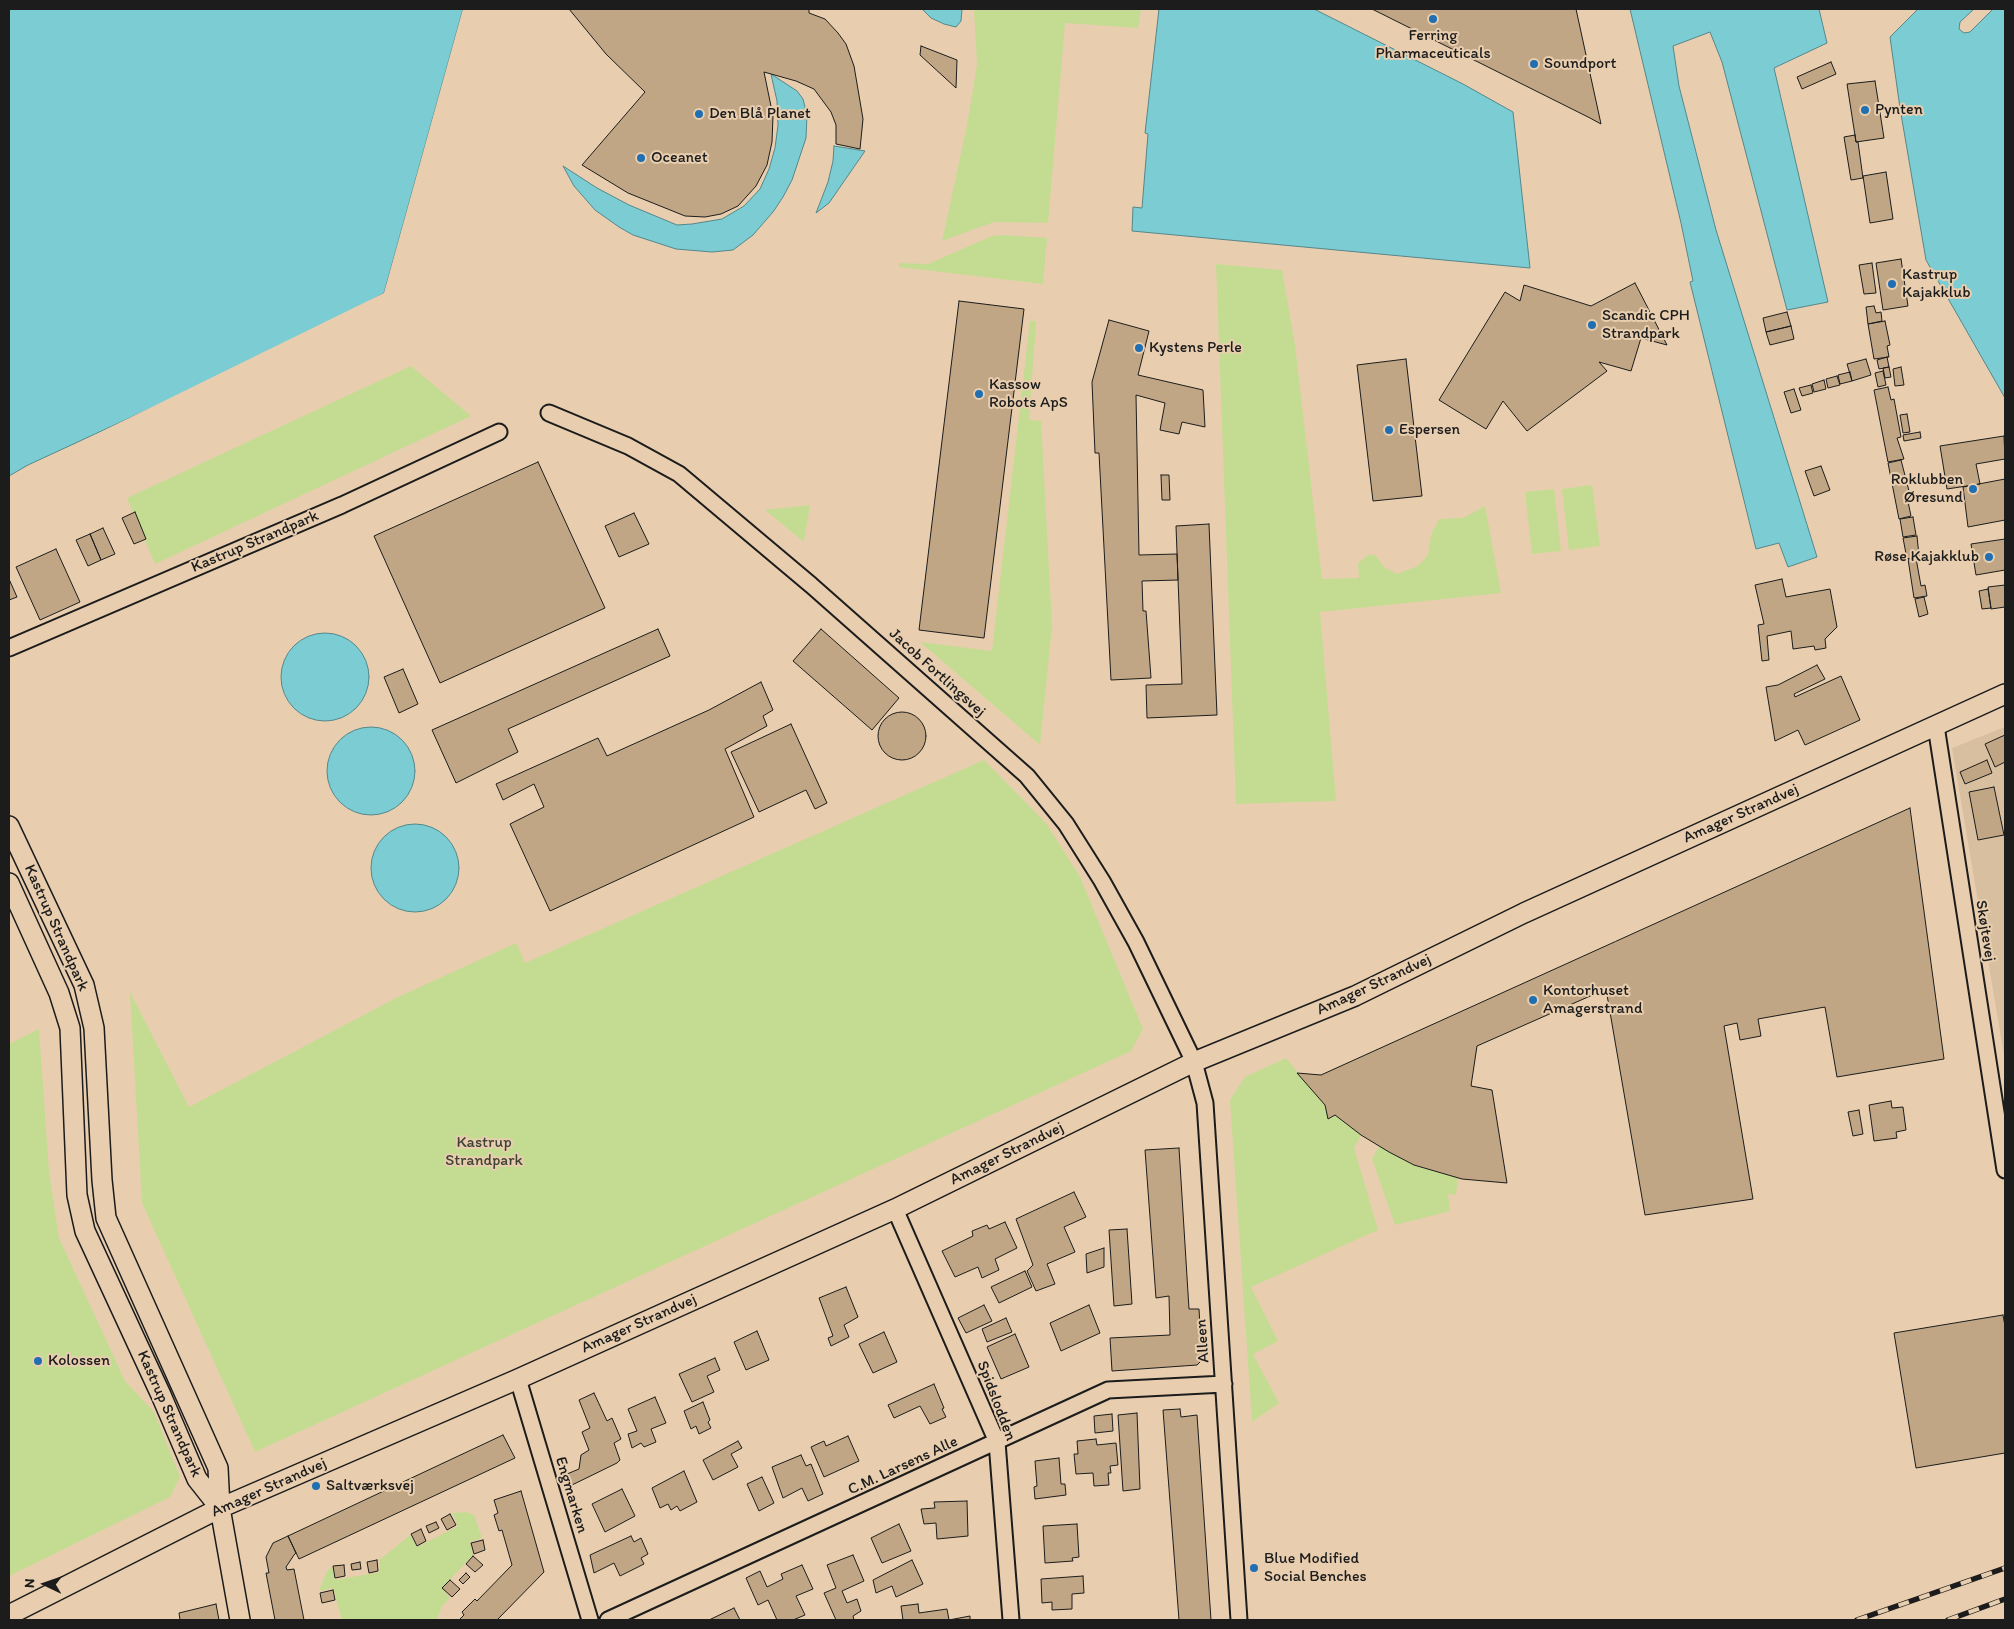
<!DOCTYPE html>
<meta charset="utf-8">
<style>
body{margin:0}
#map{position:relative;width:2014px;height:1629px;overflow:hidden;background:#e8ceaf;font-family:Itim,sans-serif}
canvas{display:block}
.frame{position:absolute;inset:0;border:10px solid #1c1c1c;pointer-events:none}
.north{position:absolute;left:20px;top:1559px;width:50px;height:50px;-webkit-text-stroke:4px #e8ceaf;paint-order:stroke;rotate:273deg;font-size:14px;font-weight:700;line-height:20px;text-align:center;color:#1c1c1c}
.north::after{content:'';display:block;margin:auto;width:18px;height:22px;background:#1c1c1c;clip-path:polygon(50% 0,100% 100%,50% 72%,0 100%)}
</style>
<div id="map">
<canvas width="2014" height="1629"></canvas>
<div class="frame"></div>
<div class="north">N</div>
</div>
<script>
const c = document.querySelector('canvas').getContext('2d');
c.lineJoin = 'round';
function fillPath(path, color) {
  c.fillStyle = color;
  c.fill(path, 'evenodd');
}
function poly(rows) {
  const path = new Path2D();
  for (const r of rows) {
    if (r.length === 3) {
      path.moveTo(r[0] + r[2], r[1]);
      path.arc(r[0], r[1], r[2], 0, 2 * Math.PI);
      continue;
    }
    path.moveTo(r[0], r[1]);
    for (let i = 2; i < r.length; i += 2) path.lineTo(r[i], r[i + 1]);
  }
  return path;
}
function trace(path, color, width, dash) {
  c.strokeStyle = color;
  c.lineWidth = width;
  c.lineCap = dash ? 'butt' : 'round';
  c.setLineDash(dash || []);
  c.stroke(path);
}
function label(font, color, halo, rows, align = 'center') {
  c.font = font + ' Itim,sans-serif';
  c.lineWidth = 4;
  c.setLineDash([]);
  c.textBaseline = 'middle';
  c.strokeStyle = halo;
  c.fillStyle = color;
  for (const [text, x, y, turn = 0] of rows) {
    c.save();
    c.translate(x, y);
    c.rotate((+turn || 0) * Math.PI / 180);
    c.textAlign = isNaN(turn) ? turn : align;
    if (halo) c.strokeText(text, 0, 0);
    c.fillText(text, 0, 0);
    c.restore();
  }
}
fillPath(poly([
 [2005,727,2005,1061,1952,748]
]), '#d8bf9f');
fillPath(poly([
 [974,9,1141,9,1138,28,1065,23,1048,223,994,222,942,241,967,125,977,65],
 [1002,235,1047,238,1043,284,899,267,899,263,928,264,992,236],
 [1216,264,1282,270,1295,345,1322,579,1359,578,1358,563,1370,554,1376,556,1385,568,1397,574,1418,566,1428,555,1431,535,1439,519,1463,518,1485,506,1501,593,1320,612,1336,801,1236,804],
 [1030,321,1036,321,1029,420,1041,421,1052,626,1040,745,920,642,992,651],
 [411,366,471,416,155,564,127,498],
 [1592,485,1600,546,1569,550,1562,489],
 [1554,489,1561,551,1532,554,1525,492],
 [810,505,804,542,765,510],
 [984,760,1046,823,1080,877,1143,1029,1131,1051,255,1452,142,1203,130,992,189,1107,396,998,516,943,525,963],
 [39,1029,49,1172,59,1238,125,1381,154,1412,180,1477,170,1497,9,1576,9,1044],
 [1286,1058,1325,1105,1328,1119,1335,1115,1361,1135,1354,1148,1378,1230,1251,1287,1278,1341,1253,1354,1279,1403,1252,1422,1230,1100,1245,1077],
 [1379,1146,1414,1165,1458,1178,1456,1195,1448,1194,1450,1211,1395,1225,1372,1159],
 [466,1512,474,1515,482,1538,470,1542,473,1555,442,1588,450,1598,442,1606,437,1620,342,1620,333,1588,319,1591,326,1573,332,1566,335,1580,380,1572,379,1559,383,1557,410,1535,417,1547,458,1526,452,1513]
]), '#c4dc92');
const water = poly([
 [9,9,463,9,384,293,309,335,28,465,9,476,9,9],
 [922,9,962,9,961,21,956,27,944,24,931,18,922,9],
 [1159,9,1314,9,1463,84,1513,112,1530,268,1132,231,1133,207,1142,208,1148,134,1145,133,1159,9],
 [1630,9,1819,9,1827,43,1774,68,1828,302,1787,310,1722,62,1710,32,1673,46,1679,86,1716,230,1817,557,1788,567,1779,543,1756,549,1690,282,1693,281,1681,223,1630,9],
 [1918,9,1974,9,1960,22,1959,29,1964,33,1970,32,1993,9,2005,9,2005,398,1926,260,1900,108,1890,37,1918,9],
 [771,74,797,91,803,99,807,115,806,138,792,180,783,197,773,212,753,235,733,250,712,252,676,249,633,235,619,227,595,210,574,186,563,166,597,188,629,205,677,225,692,224,722,219,744,206,760,189,769,169,775,148,778,125,777,101,771,74],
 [834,146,865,151,829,203,816,213,828,182,833,161,834,146],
 [325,677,44],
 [371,771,44],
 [415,868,44]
]);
fillPath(water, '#7bcdd3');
trace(water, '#55868a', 1);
fillPath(poly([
 [463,9,466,9,386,294,310,337,29,467,9,478,9,477,384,293]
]), '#e8ceaf');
const building = poly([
 [569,9,809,9,809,13,825,19,838,33,846,44,854,66,863,119,860,149,836,144,836,125,831,112,814,89,796,81,764,72,773,116,772,142,767,165,756,186,738,206,721,214,705,217,685,216,628,193,582,165,645,92,606,54,569,9],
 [1372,9,1576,9,1601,124,1590,118,1372,9],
 [921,46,957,60,956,88,920,55,921,46],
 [1831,62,1836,74,1802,89,1797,77,1831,62],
 [1875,81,1884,138,1856,142,1847,84,1875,81],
 [1855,135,1856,142,1858,142,1863,178,1851,180,1844,137,1855,135],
 [1886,172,1893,219,1870,223,1863,176,1886,172],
 [1901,259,1908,306,1883,310,1876,263,1901,259],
 [1872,263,1876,293,1864,294,1859,265,1872,263],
 [1635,283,1667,345,1641,338,1631,371,1599,362,1607,371,1527,431,1503,401,1486,429,1439,400,1505,292,1520,301,1524,285,1591,306,1635,283],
 [959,301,1024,309,984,638,919,630,959,301],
 [1874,306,1876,313,1881,312,1882,321,1868,324,1866,307,1874,306],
 [1787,312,1791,326,1766,332,1763,318,1787,312],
 [1109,320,1149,331,1138,375,1203,390,1205,427,1182,422,1179,434,1160,430,1165,403,1136,395,1139,555,1177,554,1178,580,1142,581,1143,611,1146,611,1151,678,1111,680,1099,453,1095,453,1092,382,1109,320],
 [1885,321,1890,345,1887,346,1889,357,1874,359,1868,324,1885,321],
 [1791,326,1794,339,1770,345,1766,332,1791,326],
 [1887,357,1889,367,1879,369,1877,360,1887,357],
 [1406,359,1422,496,1373,501,1357,365,1406,359],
 [1866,359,1871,375,1852,381,1847,364,1866,359],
 [1889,367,1891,377,1885,378,1883,368,1889,367],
 [1901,367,1904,385,1895,386,1893,369,1901,367],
 [1883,371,1886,385,1878,387,1875,373,1883,371],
 [1850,372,1852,381,1840,384,1838,375,1850,372],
 [1837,376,1840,385,1828,388,1826,379,1837,376],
 [1824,380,1826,389,1814,392,1812,384,1824,380],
 [1811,385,1813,393,1802,396,1799,388,1811,385],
 [1888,387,1891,400,1894,399,1901,437,1897,438,1904,459,1888,462,1874,390,1888,387],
 [1794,389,1801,410,1791,413,1784,392,1794,389],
 [1907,414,1910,432,1903,433,1900,415,1907,414],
 [1920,432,1921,438,1904,441,1903,435,1920,432],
 [2004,436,2005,459,1976,464,1980,484,1947,489,1940,446,2004,436],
 [1901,460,1909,491,1906,492,1911,516,1899,519,1888,463,1901,460],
 [538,462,605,608,440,683,374,536,538,462],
 [1821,466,1830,490,1814,496,1805,471,1821,466],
 [1161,475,1169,475,1170,500,1162,500,1161,475],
 [2005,479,2005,520,1968,527,1963,487,2005,479],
 [135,512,146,539,134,544,122,518,135,512],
 [634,513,649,544,619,557,605,526,634,513],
 [1913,517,1916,535,1903,537,1900,519,1913,517],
 [1209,524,1217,715,1147,718,1146,685,1182,684,1176,526,1209,524],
 [103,528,115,554,101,560,90,534,103,528],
 [90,534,101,560,88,566,76,540,90,534],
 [1917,536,1919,556,1907,559,1903,538,1917,536],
 [2005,539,2005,570,1976,575,1971,544,2005,539],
 [56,549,80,602,40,620,16,567,56,549],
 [1916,558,1921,586,1925,585,1927,596,1914,598,1908,559,1916,558],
 [9,579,17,597,9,600,9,579],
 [1782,579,1786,597,1830,589,1837,627,1825,639,1826,648,1815,650,1814,646,1793,649,1791,631,1767,636,1769,660,1762,661,1758,625,1764,624,1755,585,1782,579],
 [2005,585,2005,607,1991,609,1988,587,2005,585],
 [1988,589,1991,608,1982,609,1979,591,1988,589],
 [1924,597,1928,614,1919,617,1915,599,1924,597],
 [658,629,670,656,508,729,518,752,456,783,432,730,658,629],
 [821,629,899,698,872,730,793,661,821,629],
 [1817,665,1825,679,1794,694,1795,697,1841,676,1860,720,1805,745,1798,730,1775,741,1766,687,1778,685,1817,665],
 [403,669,418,704,399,713,384,677,403,669],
 [761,682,773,710,763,716,767,726,725,749,754,817,550,911,510,824,544,807,534,784,503,800,496,784,598,738,607,756,709,710,761,682],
 [902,736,24],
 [791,724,827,803,815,809,806,790,759,812,731,752,791,724],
 [2005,735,2005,762,1995,767,1985,744,2005,735],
 [1987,760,1992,773,1965,784,1960,772,1987,760],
 [1994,787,2004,835,1978,840,1969,792,1994,787],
 [1910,808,1944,1059,1837,1077,1825,1007,1758,1019,1761,1036,1740,1040,1737,1023,1724,1026,1753,1199,1645,1215,1606,989,1477,1046,1471,1086,1492,1090,1507,1183,1462,1179,1414,1165,1389,1152,1361,1135,1335,1115,1328,1119,1325,1105,1297,1073,1321,1075,1910,808],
 [1891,1101,1892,1108,1903,1107,1906,1130,1896,1132,1897,1138,1874,1141,1869,1105,1891,1101],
 [1859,1110,1863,1134,1853,1136,1848,1112,1859,1110],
 [1179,1148,1189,1309,1199,1309,1202,1360,1197,1365,1112,1371,1110,1338,1170,1335,1169,1296,1156,1298,1145,1150,1179,1148],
 [1074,1192,1086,1217,1064,1227,1075,1252,1047,1264,1055,1284,1036,1291,1027,1271,1033,1265,1016,1219,1074,1192],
 [1005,1222,1017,1248,995,1259,999,1270,982,1278,978,1267,955,1277,942,1251,973,1236,972,1231,987,1225,989,1229,1005,1222],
 [1127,1229,1132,1304,1114,1306,1109,1230,1127,1229],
 [1104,1248,1104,1267,1087,1273,1086,1254,1104,1248],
 [1025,1271,1032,1287,999,1303,991,1287,1025,1271],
 [846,1287,858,1317,844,1325,849,1337,831,1346,828,1338,833,1336,819,1298,846,1287],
 [984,1305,992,1321,966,1333,958,1318,984,1305],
 [1089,1305,1100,1333,1061,1351,1050,1323,1089,1305],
 [2003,1315,2005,1326,2005,1453,1916,1468,1894,1333,2003,1315],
 [1006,1318,1012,1332,987,1342,982,1329,1006,1318],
 [757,1331,769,1360,746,1370,734,1342,757,1331],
 [884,1332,897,1362,873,1373,859,1344,884,1332],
 [1015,1334,1029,1367,1001,1379,987,1347,1015,1334],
 [715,1358,720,1370,707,1376,714,1392,692,1402,679,1374,715,1358],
 [934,1384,944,1408,942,1409,946,1417,930,1424,920,1406,894,1418,888,1405,934,1384],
 [594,1393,607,1421,612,1418,621,1439,614,1443,620,1460,617,1463,572,1485,567,1474,579,1469,581,1455,589,1450,582,1432,590,1428,579,1400,594,1393],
 [655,1397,666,1423,651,1429,656,1442,644,1447,641,1443,632,1448,628,1434,637,1431,628,1409,655,1397],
 [703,1402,710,1420,708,1422,711,1428,699,1434,696,1426,691,1429,684,1411,703,1402],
 [1180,1409,1181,1417,1197,1415,1211,1620,1179,1620,1163,1410,1180,1409],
 [1137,1413,1140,1489,1123,1491,1118,1415,1137,1413],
 [1112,1414,1113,1431,1095,1433,1094,1416,1112,1414],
 [503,1435,515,1458,299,1559,288,1536,503,1435],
 [848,1436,859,1461,824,1477,811,1447,824,1441,826,1446,848,1436],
 [1096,1439,1097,1445,1116,1443,1118,1465,1110,1466,1111,1473,1108,1473,1109,1485,1094,1486,1093,1473,1076,1474,1074,1454,1078,1454,1077,1441,1096,1439],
 [738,1441,742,1448,731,1454,738,1467,713,1480,703,1460,738,1441],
 [801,1455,806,1466,811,1464,823,1494,808,1501,802,1488,783,1498,772,1467,801,1455],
 [1059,1458,1061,1484,1065,1484,1066,1495,1035,1499,1034,1487,1037,1486,1035,1461,1059,1458],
 [684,1471,697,1502,680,1511,677,1506,671,1510,668,1504,660,1508,652,1488,684,1471],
 [762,1477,774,1503,759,1511,747,1484,762,1477],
 [622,1489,635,1516,605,1532,592,1504,622,1489],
 [521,1491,544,1572,497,1620,459,1620,464,1615,462,1612,475,1599,477,1601,512,1565,502,1530,499,1531,494,1515,498,1513,494,1500,521,1491],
 [967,1501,968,1536,937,1539,936,1523,924,1524,921,1509,935,1508,934,1502,967,1501],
 [450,1514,456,1525,447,1530,441,1519,450,1514],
 [436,1522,439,1528,429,1533,426,1526,436,1522],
 [899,1524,911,1551,882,1563,871,1538,899,1524],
 [1077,1524,1079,1557,1072,1558,1073,1561,1045,1563,1043,1526,1077,1524],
 [421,1529,426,1541,417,1546,411,1534,421,1529],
 [288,1536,296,1553,294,1555,286,1567,287,1570,294,1569,304,1620,275,1620,266,1573,269,1573,266,1557,273,1543,288,1536],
 [631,1536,634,1542,641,1538,648,1554,641,1558,644,1564,620,1576,614,1563,594,1573,590,1555,631,1536],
 [483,1540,485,1550,474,1554,471,1543,483,1540],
 [853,1555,864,1581,842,1591,847,1603,857,1599,861,1611,853,1616,854,1620,836,1620,824,1593,836,1588,827,1565,853,1555],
 [473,1556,483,1565,475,1572,466,1564,473,1556],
 [377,1560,378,1571,369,1573,367,1562,377,1560],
 [912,1560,923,1584,896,1597,892,1586,876,1593,873,1580,912,1560],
 [360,1562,361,1569,352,1570,351,1564,360,1562],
 [344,1565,345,1576,335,1578,333,1566,344,1565],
 [802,1565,813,1589,796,1596,805,1615,793,1620,777,1620,768,1600,758,1605,746,1578,760,1571,767,1587,783,1579,781,1574,802,1565],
 [466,1573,470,1577,463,1584,459,1580,466,1573],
 [1083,1576,1084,1593,1072,1594,1072,1609,1052,1610,1052,1602,1042,1603,1041,1579,1083,1576],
 [450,1580,460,1589,452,1597,442,1588,450,1580],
 [333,1590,335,1600,322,1603,320,1593,333,1590],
 [216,1604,219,1620,180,1620,179,1613,216,1604],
 [918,1604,919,1613,947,1609,949,1620,970,1616,970,1620,903,1620,901,1606,918,1604],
 [734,1608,740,1620,709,1620,734,1608]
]);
fillPath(building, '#c0a684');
trace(building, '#1c1c1c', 1);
const minor = poly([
 [549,413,628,446,679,474,811,585,1027,776,1066,824,1102,881,1136,942,1194,1062,1205,1103,1239,1620],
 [9,648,342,505,499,432],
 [1936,726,2005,1170],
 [895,1209,997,1442,1011,1620],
 [518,1379,590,1620],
 [608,1620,1108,1390,1224,1384]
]);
const tertiary = poly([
 [9,826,84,985,94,1028,102,1180,106,1218,218,1468,220,1508,240,1620],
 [9,883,59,993,70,1028,77,1195,85,1231,161,1395,197,1479,220,1508],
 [9,1615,220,1508,518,1379,895,1209,1194,1062,1355,996,1524,913,2005,694]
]);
trace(minor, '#1c1c1c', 19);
trace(tertiary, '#1c1c1c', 22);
trace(minor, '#e8ceaf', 15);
trace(tertiary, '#e8ceaf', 19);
const rail = poly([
 [1857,1620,2005,1568],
 [1948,1620,2005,1599]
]);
trace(rail, '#1c1c1c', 5.5);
trace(rail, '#e8ceaf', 4, [11]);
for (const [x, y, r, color] of [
 [1433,19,5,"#1f6fb2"],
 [1534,64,5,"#1f6fb2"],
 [1865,110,5,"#1f6fb2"],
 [699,114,5,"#1f6fb2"],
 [641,158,5,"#1f6fb2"],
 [1892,284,5,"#1f6fb2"],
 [1592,325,5,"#1f6fb2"],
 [1139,348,5,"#1f6fb2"],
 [979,394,5,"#1f6fb2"],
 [1389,430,5,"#1f6fb2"],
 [1973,489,5,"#1f6fb2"],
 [1989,557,5,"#1f6fb2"],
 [1533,1000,5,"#1f6fb2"],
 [38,1361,5,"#1f6fb2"],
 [316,1486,5,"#1f6fb2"],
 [1254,1568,5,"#1f6fb2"]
]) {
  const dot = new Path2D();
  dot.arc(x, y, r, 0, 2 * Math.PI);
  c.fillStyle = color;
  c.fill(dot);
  trace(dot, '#e8ceaf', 2);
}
label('16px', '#1c1c1c', '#e8ceaf', [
 ["Ferring",1433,36,"center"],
 ["Pharmaceuticals",1433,54,"center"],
 ["Soundport",1544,64],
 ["Pynten",1875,110],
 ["Den Blå Planet",709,114],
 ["Oceanet",651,158],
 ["Kastrup",1902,275],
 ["Kajakklub",1902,293],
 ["Scandic CPH",1602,316],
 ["Strandpark",1602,334],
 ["Kystens Perle",1149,348],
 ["Kassow",989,385],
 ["Robots ApS",989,403],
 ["Espersen",1399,430],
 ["Roklubben",1963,480,"right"],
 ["Øresund",1963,498,"right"],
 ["Røse Kajakklub",1979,557,"right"],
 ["Kontorhuset",1543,991],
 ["Amagerstrand",1543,1009],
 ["Kolossen",48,1361],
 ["Saltværksvej",326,1486],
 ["Blue Modified",1264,1559],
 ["Social Benches",1264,1577]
], 'left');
label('16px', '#1c1c1c', '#e8ceaf', [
 ["Kastrup Strandpark",255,542,-23],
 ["Jacob Fortlingsvej",937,673,42],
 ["Amager Strandvej",1741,814,-24],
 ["Kastrup Strandpark",56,928,66],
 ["Skøjtevej",1985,931,81],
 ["Amager Strandvej",1374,985,-25],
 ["Amager Strandvej",1007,1154,-26],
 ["Amager Strandvej",639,1324,-24],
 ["Alleen",1203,1341,-94],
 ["Spidslodden",996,1401,69],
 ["Kastrup Strandpark",169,1414,66],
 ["C.M. Larsens Alle",903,1466,-25],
 ["Amager Strandvej",269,1488,-24],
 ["Engmarken",571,1495,73]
]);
label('16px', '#3e4234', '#e8ceaf', [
 ["Kastrup",484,1143],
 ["Strandpark",484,1161]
]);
</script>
